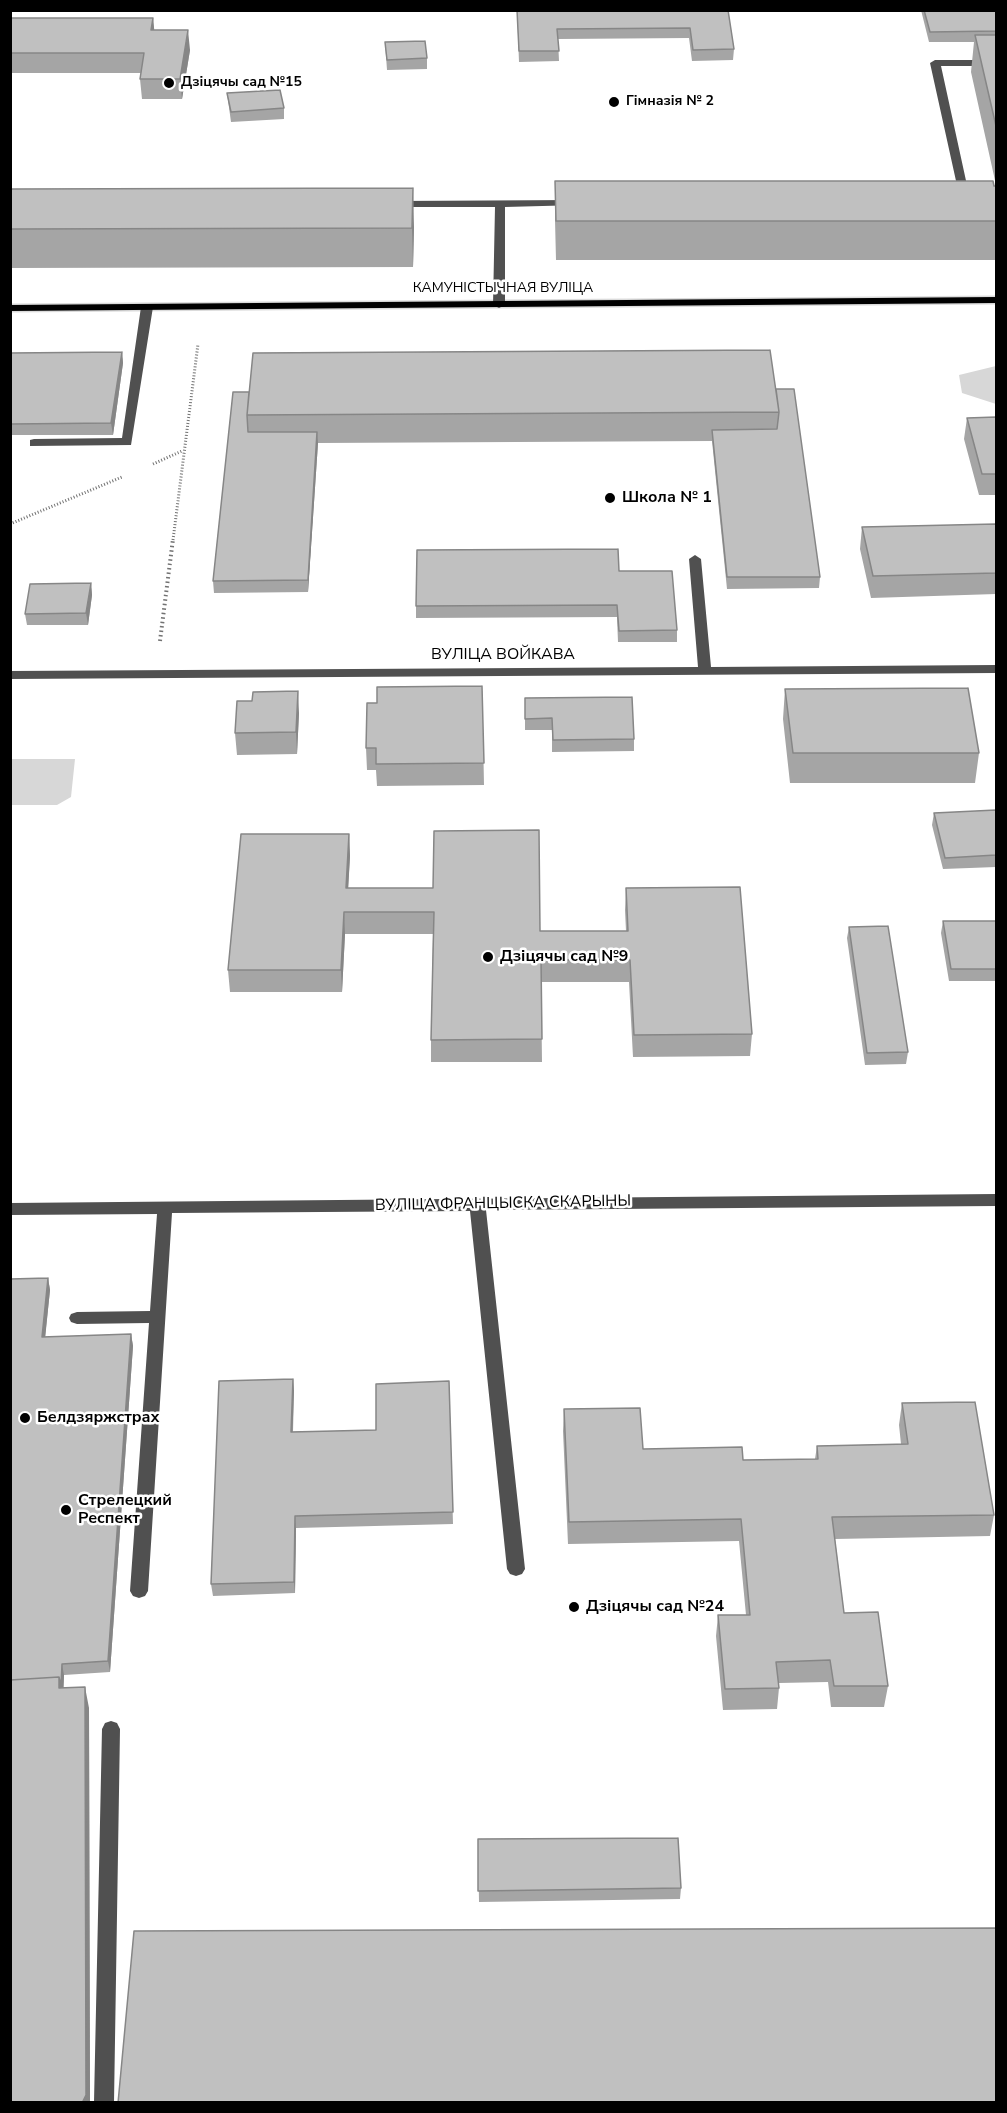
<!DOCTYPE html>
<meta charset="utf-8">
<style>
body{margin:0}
#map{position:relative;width:1007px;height:2113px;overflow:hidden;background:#fff;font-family:"Nunito Sans",sans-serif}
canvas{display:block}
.frame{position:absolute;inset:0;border:12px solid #000;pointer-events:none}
</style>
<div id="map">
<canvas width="1007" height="2113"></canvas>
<div class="frame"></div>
</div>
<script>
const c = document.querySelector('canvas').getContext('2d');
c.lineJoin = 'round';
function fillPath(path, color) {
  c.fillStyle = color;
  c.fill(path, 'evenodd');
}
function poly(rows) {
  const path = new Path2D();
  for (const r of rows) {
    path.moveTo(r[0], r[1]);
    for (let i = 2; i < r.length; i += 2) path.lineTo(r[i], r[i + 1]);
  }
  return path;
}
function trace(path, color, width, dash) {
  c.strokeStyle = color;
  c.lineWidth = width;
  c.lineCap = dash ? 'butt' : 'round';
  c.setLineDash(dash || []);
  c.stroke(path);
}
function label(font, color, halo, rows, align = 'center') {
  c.font = font + ' "Nunito Sans",sans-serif';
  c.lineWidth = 5;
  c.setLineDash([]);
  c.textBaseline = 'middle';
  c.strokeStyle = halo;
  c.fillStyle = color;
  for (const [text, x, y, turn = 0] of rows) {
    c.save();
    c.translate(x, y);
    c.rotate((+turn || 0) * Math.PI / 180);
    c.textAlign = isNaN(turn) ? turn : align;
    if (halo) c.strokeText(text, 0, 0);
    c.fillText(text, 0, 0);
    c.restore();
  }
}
fillPath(poly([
 [996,366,996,404,962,393,959,375],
 [11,759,75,759,71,797,57,805,11,805]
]), '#d7d7d7');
const major = poly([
 [996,297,996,303,10,311,10,305,996,297]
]);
trace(major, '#dbdbdb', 3);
trace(poly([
 [153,464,182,451],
 [10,524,122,477],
 [173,540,198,344]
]), '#727272', 3, [1, 2]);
trace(poly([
 [160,641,173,539]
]), '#727272', 4, [1.5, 3]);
fillPath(poly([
 [996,60,996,66,941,66,970,199,965,202,960,199,930,63,935,60,996,60],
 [576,200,581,203,580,205,505,207,505,305,499,308,493,305,495,207,396,207,391,204,396,201,576,200],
 [147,304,153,307,131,445,30,446,30,440,34,439,122,438,141,307,147,304],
 [695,555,701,559,711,667,996,665,996,673,10,679,10,671,698,667,689,559,695,555],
 [996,1194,996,1206,486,1210,525,1569,522,1574,516,1576,510,1574,507,1569,470,1211,172,1213,148,1591,145,1596,139,1598,133,1596,130,1591,149,1323,77,1324,71,1322,69,1318,71,1314,77,1312,150,1311,157,1214,10,1215,10,1203,996,1194],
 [111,1721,117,1723,120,1729,114,2102,94,2102,102,1729,105,1723,111,1721]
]), '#505050');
fillPath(major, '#000');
fillPath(poly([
 [517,10,728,10,734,49,733,60,692,61,689,38,558,39,559,61,519,62],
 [921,10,996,10,996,185,971,72,974,42,929,42],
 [10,18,153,18,154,30,190,50,182,99,142,99,140,79,141,73,10,73],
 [385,42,427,58,427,69,387,70],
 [227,93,284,108,284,119,231,122],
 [555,181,996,186,996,260,556,260,555,220],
 [10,189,414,227,413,267,10,268],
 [122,352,123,363,113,435,10,435,10,353],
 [776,389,820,577,819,588,727,589,712,441,318,443,308,592,214,593,213,581,233,392],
 [996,417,996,495,979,495,964,439,967,418],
 [996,524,996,594,871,598,860,549,862,527],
 [619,571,677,630,677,642,618,642,617,617,416,618,416,606],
 [91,583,92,595,88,625,27,625,25,614],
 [482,686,484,785,377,786,376,770,367,770,366,748,377,703],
 [785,689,979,753,975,783,790,783,783,719],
 [525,698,634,739,634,751,552,752,552,730,525,730],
 [252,701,299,713,297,754,237,755,235,733],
 [996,810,996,867,943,869,932,825,934,813],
 [349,834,350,856,348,888,540,931,626,931,625,910,626,888,752,1034,750,1056,633,1057,629,982,541,982,542,1062,431,1062,431,1040,433,934,345,934,342,992,230,992,228,970],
 [943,921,996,921,996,981,949,981,941,933],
 [849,927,908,1052,906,1064,865,1065,847,938],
 [48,1278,50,1290,45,1337,131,1334,133,1346,110,1672,64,1675,63,1688,89,1708,90,2103,10,1279],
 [293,1379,294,1391,293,1432,376,1430,449,1381,453,1524,296,1528,295,1593,213,1596,211,1584],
 [902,1403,994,1515,990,1536,835,1539,844,1613,888,1686,884,1707,831,1707,828,1682,779,1683,779,1688,777,1709,723,1710,716,1636,718,1615,746,1615,739,1541,568,1544,563,1431,564,1409,643,1449,743,1460,815,1459,817,1446,901,1444,899,1425],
 [478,1839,681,1888,680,1899,479,1902]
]), '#a5a5a5');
fillPath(poly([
 [153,18,155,37,151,30],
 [188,30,190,50,182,99,180,79],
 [413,188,414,227,413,267,412,228],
 [122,352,123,363,113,435,111,423],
 [317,432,318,443,308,592,308,580],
 [91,583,92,595,88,625,86,613],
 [298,691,299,713,297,754,296,732],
 [349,834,350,856,347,910,346,888],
 [344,912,345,934,342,992,341,970],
 [48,1278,50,1290,44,1349,42,1337],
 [131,1334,133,1346,110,1672,108,1661],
 [293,1379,294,1391,292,1444,291,1432],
 [295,1516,296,1528,295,1593,294,1582],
 [62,1664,64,1675,63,1710,59,1688,59,1677],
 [85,1687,89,1708,90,2103,82,2103]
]), '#868686');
const building = poly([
 [517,10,728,10,734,49,693,50,690,28,557,29,559,51,519,51,517,10],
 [924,10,996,10,996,31,930,32,924,10],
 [10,18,153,18,151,30,188,30,180,79,140,79,144,53,10,53,10,18],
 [975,35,996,35,996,126,975,35],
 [425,41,427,58,387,60,385,42,425,41],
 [280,90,284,108,231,112,227,93,280,90],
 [555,181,993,181,994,186,996,186,996,221,556,221,555,181],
 [413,188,412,228,10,229,10,189,413,188],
 [770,350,779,412,247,415,253,353,770,350],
 [122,352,111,423,10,424,10,353,122,352],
 [776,389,794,389,820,577,727,577,712,430,777,429,779,412,776,389],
 [233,392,249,392,247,415,248,432,317,432,308,580,213,581,233,392],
 [996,417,996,474,982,474,967,418,996,417],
 [996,524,996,573,873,576,862,527,996,524],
 [618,549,619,571,672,571,677,630,619,631,617,605,416,606,417,550,618,549],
 [91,583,86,613,25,614,30,584,91,583],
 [482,686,484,763,376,764,376,748,366,748,367,703,377,703,377,687,482,686],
 [968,688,979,753,793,753,785,689,968,688],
 [298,691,296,732,235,733,237,701,252,701,253,692,298,691],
 [632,697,634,739,553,740,552,718,525,719,525,698,632,697],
 [996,810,996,855,945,858,934,813,996,810],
 [539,830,540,931,628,931,626,888,740,887,752,1034,634,1035,630,960,541,960,542,1039,431,1040,434,912,344,912,341,970,228,970,241,834,349,834,346,888,433,888,434,831,539,830],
 [943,921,996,921,996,969,951,969,943,921],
 [888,926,908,1052,867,1053,849,927,888,926],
 [48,1278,42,1337,131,1334,108,1661,62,1664,61,1686,59,1677,10,1680,10,1279,48,1278],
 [293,1379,291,1432,376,1430,376,1384,449,1381,453,1512,295,1516,294,1582,211,1584,219,1381,293,1379],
 [975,1402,994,1515,832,1517,844,1613,878,1612,888,1686,834,1686,830,1660,776,1662,779,1688,725,1689,718,1615,750,1615,741,1519,569,1522,564,1409,640,1408,643,1449,742,1447,743,1460,818,1459,817,1446,908,1444,902,1403,975,1402],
 [59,1677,59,1688,85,1687,86,2095,82,2103,10,2103,10,1680,59,1677],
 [678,1838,681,1888,478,1891,478,1839,678,1838],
 [996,1928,996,2103,118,2103,134,1931,996,1928]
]);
fillPath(building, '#c0c0c0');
trace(building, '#868686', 1.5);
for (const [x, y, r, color] of [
 [169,83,6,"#000"],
 [614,102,6,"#000"],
 [610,498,6,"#000"],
 [488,957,6,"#000"],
 [25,1418,6,"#000"],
 [66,1510,6,"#000"],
 [574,1607,6,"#000"]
]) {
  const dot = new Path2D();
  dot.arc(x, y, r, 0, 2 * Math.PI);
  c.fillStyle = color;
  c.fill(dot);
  trace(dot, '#fff', 2);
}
label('bold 14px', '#000', '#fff', [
 ["Дзіцячы сад №15",181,83],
 ["Гімназія № 2",626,102]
], 'left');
label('14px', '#000', '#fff', [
 ["КАМУНІСТЫЧНАЯ ВУЛІЦА",503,289]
]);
label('bold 16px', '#000', '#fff', [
 ["Школа № 1",622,498],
 ["Дзіцячы сад №9",500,957],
 ["Белдзяржстрах",37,1418],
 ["Стрелецкий",78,1501],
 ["Респект",78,1519],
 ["Дзіцячы сад №24",586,1607]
], 'left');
label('16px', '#000', '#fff', [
 ["ВУЛІЦА ВОЙКАВА",503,655],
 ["ВУЛІЦА ФРАНЦЫСКА СКАРЫНЫ",503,1204,-1]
]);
</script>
